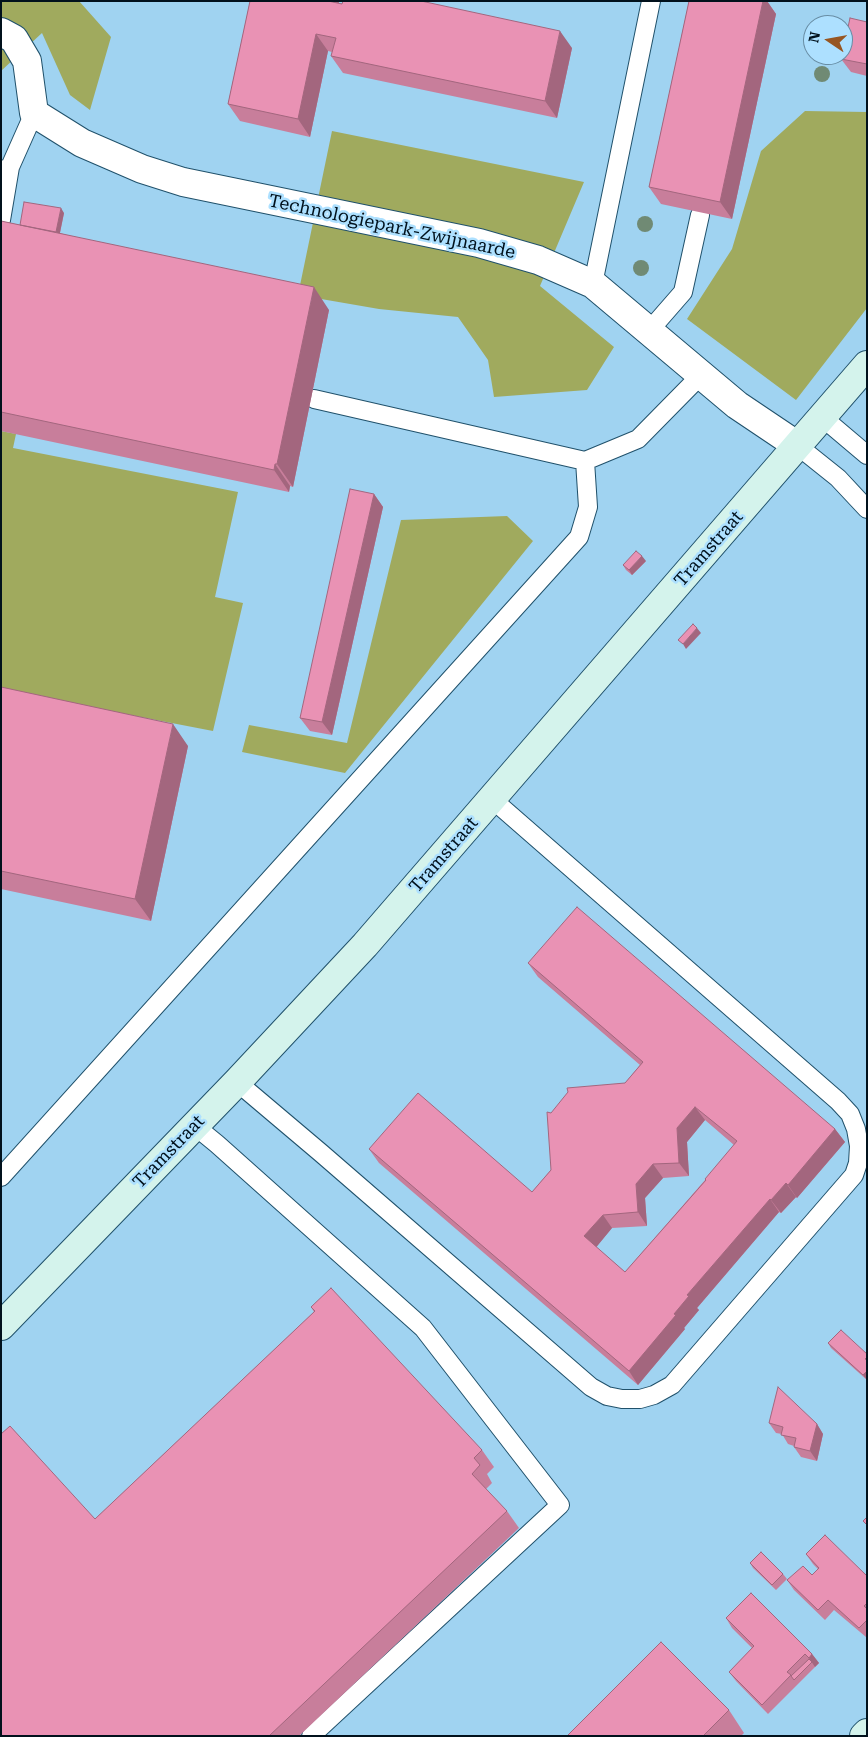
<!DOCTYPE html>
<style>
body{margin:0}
#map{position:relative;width:868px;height:1737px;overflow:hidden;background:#a0d3f1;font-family:"Roboto Serif",serif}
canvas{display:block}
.frame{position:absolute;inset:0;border:2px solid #01111c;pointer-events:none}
.north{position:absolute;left:803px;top:15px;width:50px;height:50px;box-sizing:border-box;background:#ade0ff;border:1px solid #688da4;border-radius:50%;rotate:282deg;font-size:14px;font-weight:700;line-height:20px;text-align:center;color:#01111c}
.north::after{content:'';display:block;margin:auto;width:18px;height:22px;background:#975622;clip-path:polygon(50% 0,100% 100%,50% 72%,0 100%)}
</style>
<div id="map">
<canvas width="868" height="1737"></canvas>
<div class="frame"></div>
<div class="north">N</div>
</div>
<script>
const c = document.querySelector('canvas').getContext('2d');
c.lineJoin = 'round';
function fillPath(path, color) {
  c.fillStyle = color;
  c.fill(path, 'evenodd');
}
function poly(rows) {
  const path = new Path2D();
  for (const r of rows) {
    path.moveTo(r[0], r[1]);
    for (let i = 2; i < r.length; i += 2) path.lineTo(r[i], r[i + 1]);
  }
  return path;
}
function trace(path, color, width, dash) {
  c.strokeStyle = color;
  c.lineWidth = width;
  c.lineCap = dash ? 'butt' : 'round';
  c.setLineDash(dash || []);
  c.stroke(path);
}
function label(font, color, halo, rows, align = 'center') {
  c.font = font + ' "Roboto Serif",serif';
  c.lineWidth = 5;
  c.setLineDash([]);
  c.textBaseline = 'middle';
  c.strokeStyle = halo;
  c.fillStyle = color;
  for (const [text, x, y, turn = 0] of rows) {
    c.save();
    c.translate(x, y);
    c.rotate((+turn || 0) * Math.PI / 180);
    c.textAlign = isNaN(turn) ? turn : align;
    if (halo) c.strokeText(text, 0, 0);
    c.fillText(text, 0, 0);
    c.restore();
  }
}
fillPath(poly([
 [1,1,79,1,111,37,90,110,70,95,42,33,1,71],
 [805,111,867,112,867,308,796,400,687,319,732,249,761,151],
 [332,131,584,182,540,286,614,347,587,390,494,397,488,360,458,317,379,309,298,295],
 [1,431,16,434,13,448,238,492,215,597,243,603,213,731,1,690],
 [507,516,533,541,345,773,242,752,249,725,347,743,401,520]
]), '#a0aa5e');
const lane = poly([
 [1,171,10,167,34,113],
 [1,220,10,167],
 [593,284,651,1],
 [649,331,683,292,700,215],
 [314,399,585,461],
 [822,417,867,455],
 [798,446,838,478,867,509],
 [237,1082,321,1153,591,1387,607,1396,622,1399,640,1399,654,1395,672,1385,854,1175,858,1163,859,1146,856,1129,850,1114,838,1101,492,799],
 [195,1126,217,1144,423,1328,560,1505,311,1736],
 [1,1177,579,537,588,507,585,461,638,439,701,375]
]);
const street = poly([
 [1,32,14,39,27,61,34,113,82,143,142,169,183,182,479,243,538,260,593,284,737,405,798,446]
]);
const secondary = poly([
 [1,1326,237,1082,365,945,867,365],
 [864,1736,867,1733]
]);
trace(lane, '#20516b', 20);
trace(street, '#20516b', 30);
trace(secondary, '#20516b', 30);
trace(lane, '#fff', 18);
trace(street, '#fff', 28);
trace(secondary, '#d4f3ec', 28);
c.fillStyle = '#708a74';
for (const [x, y] of [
 [822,74],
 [645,224],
 [641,268]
]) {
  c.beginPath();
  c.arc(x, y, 8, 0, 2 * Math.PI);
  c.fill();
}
fillPath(poly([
 [250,1,339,1,339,3,572,48,557,118,343,73,331,56,332,52,328,51,310,137,240,121,228,104],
 [689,1,767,1,776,14,732,219,661,204,649,187],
 [867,22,867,76,851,72,841,59],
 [64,213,60,233,329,310,293,487,290,486,289,492,1,431,1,221,20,225],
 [374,494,383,507,332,735,310,731,300,718],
 [646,561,632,575,626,570,623,565],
 [1,687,188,746,151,921,1,889],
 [528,963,835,1129,845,1142,797,1198,796,1197,781,1213,779,1212,697,1308,699,1310,684,1328,685,1329,638,1385,379,1163,369,1149,532,1192,625,1083,640,1065,538,977],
 [705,1120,734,1145,705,1180,625,1272,596,1247,612,1228,647,1226,645,1198,663,1178,689,1176,687,1142],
 [311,1307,482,1450,494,1467,487,1474,492,1483,486,1489,507,1511,519,1528,299,1736,1,1736,95,1519,314,1312],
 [841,1330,867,1380,831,1348,828,1343],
 [769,1423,817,1424,823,1434,817,1461,801,1457,794,1447,794,1446,788,1444,782,1434,776,1433],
 [806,1554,867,1576,866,1637,834,1610,825,1620,794,1590,787,1580,812,1575,818,1569,813,1564],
 [750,1563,783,1574,787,1579,776,1590,753,1568],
 [726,1618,812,1654,819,1663,768,1714,736,1681,729,1672,752,1648,732,1628],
 [729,1710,744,1733,741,1736,567,1736]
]), '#c87e9b');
fillPath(poly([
 [324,1,339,1,336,18],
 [763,1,767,1,776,14,732,219,720,202],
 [560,31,572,48,557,118,545,101],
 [316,34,328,51,310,137,298,119],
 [61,208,64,213,59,237,56,232],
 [314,287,329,310,293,487,277,464],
 [275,464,290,486,289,492,274,470],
 [374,494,383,507,332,735,322,722],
 [642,556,646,561,632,575,629,570],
 [697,628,701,633,686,649,683,644],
 [173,724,188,746,151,921,135,899],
 [695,1107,705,1120,687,1142,689,1176,679,1163,677,1128],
 [835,1129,845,1142,797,1198,788,1185],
 [653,1164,663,1178,645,1198,647,1226,638,1212,636,1184],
 [786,1183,796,1197,781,1213,771,1200],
 [770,1199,779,1212,697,1308,699,1310,684,1328,685,1329,638,1385,629,1371,674,1314,687,1295],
 [603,1215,612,1228,594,1250,584,1236],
 [867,1371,867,1380,863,1375],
 [817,1424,823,1434,817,1461,810,1451],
 [812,1654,819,1663,815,1667,809,1658]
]), '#a3667e');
const building = poly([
 [250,1,328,1,342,4,343,1,421,1,560,31,545,101,331,56,336,38,316,34,298,119,228,104,250,1],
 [689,1,763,1,720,202,649,187,689,1],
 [850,18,867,22,867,64,841,59,842,55,843,55,843,51,850,18],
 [24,202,61,208,56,232,20,225,24,202],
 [1,221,314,287,277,464,275,464,274,470,1,412,1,221],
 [350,489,374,494,322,722,300,718,350,489],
 [636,551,642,556,629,570,623,565,636,551],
 [693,624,697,628,683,644,678,640,693,624],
 [1,687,173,724,135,899,1,871,1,687],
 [577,907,835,1129,788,1185,786,1183,771,1200,770,1199,687,1295,689,1296,674,1314,676,1315,629,1371,369,1149,418,1093,532,1192,551,1170,547,1112,551,1113,568,1092,567,1088,625,1083,643,1062,528,963,577,907],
 [695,1107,737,1141,705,1179,706,1180,625,1272,584,1236,603,1215,638,1212,636,1184,653,1164,679,1163,677,1128,695,1107],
 [331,1288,482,1450,474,1458,480,1465,472,1474,507,1511,269,1736,1,1736,1,1434,10,1426,95,1519,315,1311,311,1307,331,1288],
 [841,1330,867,1354,867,1357,865,1359,867,1360,867,1371,863,1375,828,1343,841,1330],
 [778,1387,817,1424,810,1451,794,1447,796,1438,781,1435,783,1427,769,1423,778,1387],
 [867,1517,867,1525,863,1521,867,1517],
 [825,1535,867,1576,867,1603,864,1606,867,1609,867,1620,859,1628,828,1600,818,1610,787,1580,803,1566,812,1575,819,1568,806,1554,825,1535],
 [761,1552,783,1574,772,1585,750,1563,761,1552],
 [751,1593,812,1654,809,1658,805,1654,787,1672,791,1675,762,1705,729,1672,754,1646,726,1618,751,1593],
 [661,1642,729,1710,703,1736,567,1736,661,1642],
 [809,1659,812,1662,794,1680,791,1676,809,1659]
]);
fillPath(building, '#e992b4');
trace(building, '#a3667e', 1);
label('18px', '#01111c', '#ade0ff', [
 ["Technologiepark-Zwijnaarde",392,227,12],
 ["Tramstraat",709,549,-49],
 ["Tramstraat",444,855,-49],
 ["Tramstraat",169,1152,-46]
]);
</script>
